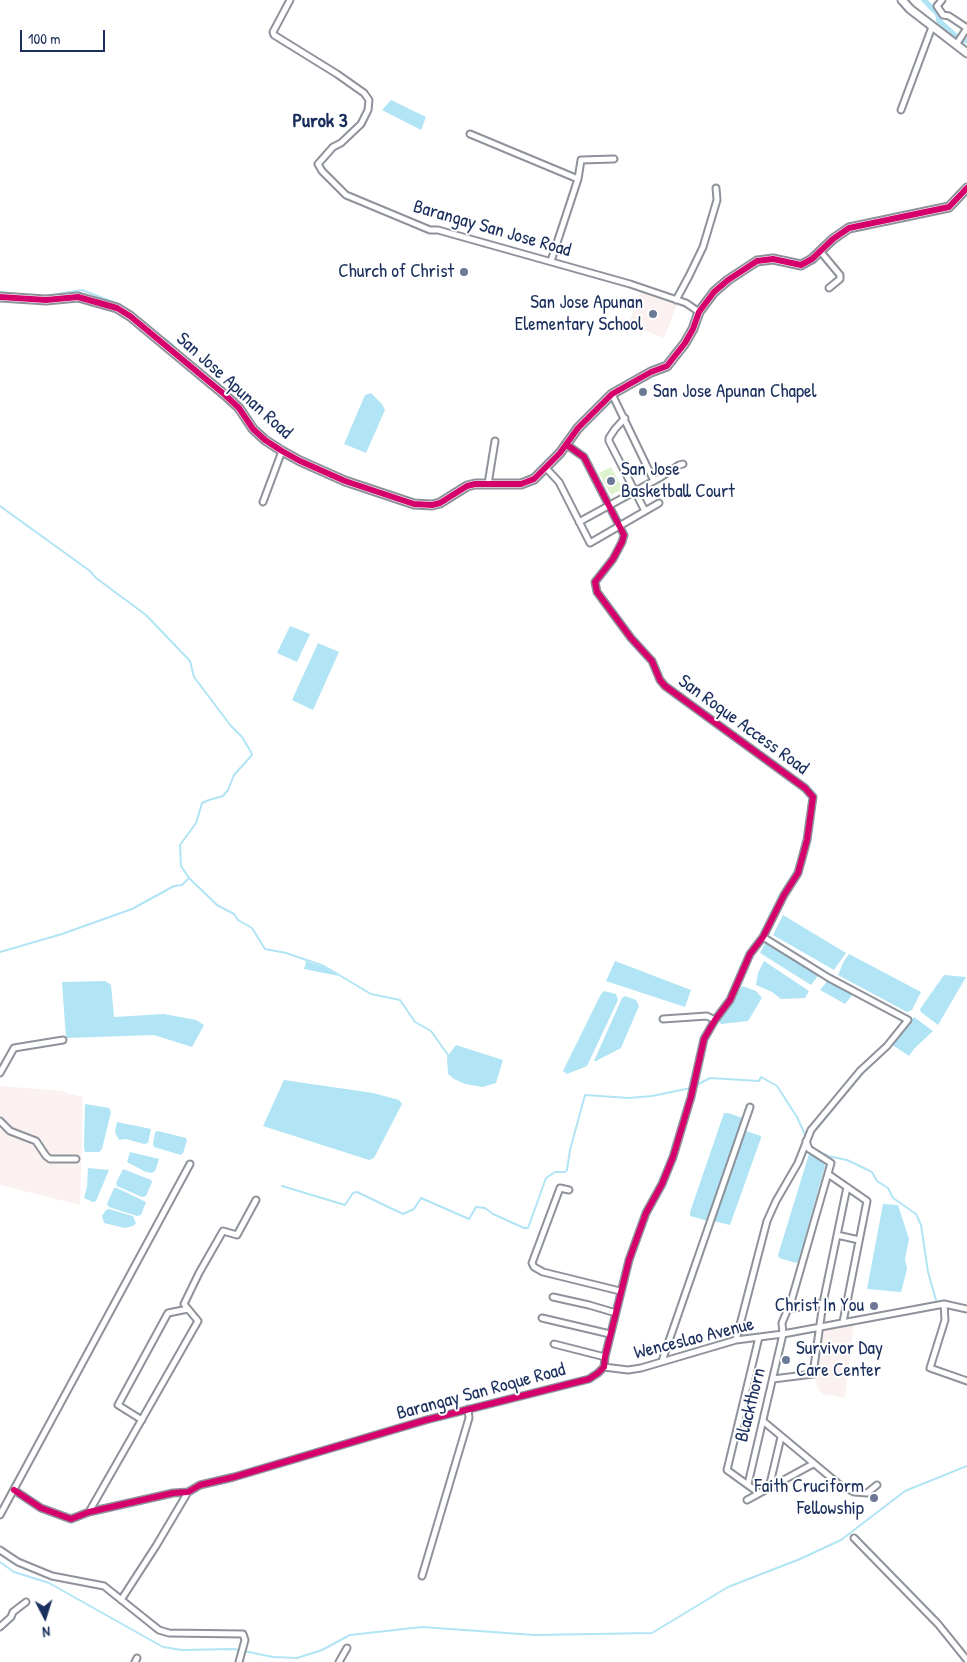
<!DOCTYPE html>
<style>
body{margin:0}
#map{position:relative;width:967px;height:1662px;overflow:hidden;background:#fff;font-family:"Patrick Hand",sans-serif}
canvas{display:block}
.north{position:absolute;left:20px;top:1592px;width:50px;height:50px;-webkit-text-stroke:4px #fff;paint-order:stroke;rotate:175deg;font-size:14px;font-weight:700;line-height:20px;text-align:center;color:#1b2f5e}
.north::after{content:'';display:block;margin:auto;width:18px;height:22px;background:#1b2f5e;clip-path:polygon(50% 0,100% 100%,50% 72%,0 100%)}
.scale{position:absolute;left:20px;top:30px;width:85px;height:22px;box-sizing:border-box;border:2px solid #1b2f5e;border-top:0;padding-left:6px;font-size:15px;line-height:18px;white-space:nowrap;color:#1b2f5e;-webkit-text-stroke:4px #fff;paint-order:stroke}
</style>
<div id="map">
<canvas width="967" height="1662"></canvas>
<div class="north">N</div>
<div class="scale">100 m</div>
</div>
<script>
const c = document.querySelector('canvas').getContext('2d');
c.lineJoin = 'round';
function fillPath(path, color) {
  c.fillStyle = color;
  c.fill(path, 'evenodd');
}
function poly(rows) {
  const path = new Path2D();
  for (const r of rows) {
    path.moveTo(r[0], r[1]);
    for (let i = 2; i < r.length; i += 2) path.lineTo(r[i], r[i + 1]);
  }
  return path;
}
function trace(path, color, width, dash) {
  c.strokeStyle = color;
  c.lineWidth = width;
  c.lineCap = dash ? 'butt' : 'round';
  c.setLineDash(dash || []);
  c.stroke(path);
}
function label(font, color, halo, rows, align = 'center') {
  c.font = font + ' "Patrick Hand",sans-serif';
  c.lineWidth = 4;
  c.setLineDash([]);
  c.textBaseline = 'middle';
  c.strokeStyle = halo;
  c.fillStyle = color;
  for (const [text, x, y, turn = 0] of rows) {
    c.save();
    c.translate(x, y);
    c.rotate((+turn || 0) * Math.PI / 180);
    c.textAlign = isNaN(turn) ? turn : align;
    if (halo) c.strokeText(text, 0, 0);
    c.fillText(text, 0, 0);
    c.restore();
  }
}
fillPath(poly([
 [641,291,677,305,664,338,628,324],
 [0,1086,63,1091,69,1094,83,1097,80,1205,0,1185],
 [854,1322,845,1398,823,1394,817,1388,816,1375,821,1328]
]), '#fbf1f0');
fillPath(poly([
 [611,467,623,489,611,495,599,473]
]), '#ddf3ce');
fillPath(poly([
 [391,100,426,117,421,130,382,110],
 [371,393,382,404,385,410,366,453,344,444,365,395],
 [290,626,310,634,297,662,277,653],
 [318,643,339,652,313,710,292,700],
 [783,915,846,953,834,970,773,935],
 [765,943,787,955,818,976,811,985,760,953],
 [849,954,921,992,912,1010,907,1012,838,975,844,961],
 [305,961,324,967,339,976,304,969,306,963],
 [615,961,691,990,685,1007,606,981],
 [764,961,809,991,805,998,781,999,772,992,756,985,758,973],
 [944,975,966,977,938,1025,921,1012,920,1009],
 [828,980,853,994,845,1004,820,990],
 [105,981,111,985,114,1017,164,1014,196,1020,204,1025,192,1047,154,1035,66,1038,62,982],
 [742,986,756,991,762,998,748,1021,721,1024,719,1021],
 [604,991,616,994,618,1000,587,1066,567,1074,563,1071,601,994],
 [625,996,636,1000,639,1006,621,1048,596,1061,594,1061,622,998],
 [914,1017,933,1031,914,1049,909,1056,891,1044],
 [456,1045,503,1060,496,1083,483,1087,465,1084,454,1079,448,1074,447,1057],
 [284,1080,373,1093,399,1100,402,1104,374,1158,369,1160,263,1126],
 [85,1104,109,1108,111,1112,102,1149,99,1152,85,1152,84,1147],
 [724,1113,728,1113,743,1118,743,1122,710,1220,708,1221,690,1216,690,1212],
 [117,1122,151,1129,148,1143,144,1144,126,1139,119,1140,115,1132],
 [158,1131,186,1138,187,1141,183,1153,181,1155,154,1147,153,1144,155,1132],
 [743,1131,746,1131,761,1136,761,1138,730,1225,713,1221],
 [130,1152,159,1159,155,1171,152,1173,146,1172,127,1162],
 [809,1154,821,1158,825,1166,798,1262,796,1263,779,1258,778,1255],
 [88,1168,109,1170,96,1201,93,1202,84,1198,87,1187],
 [123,1169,151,1180,152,1182,146,1196,142,1197,117,1186,116,1183],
 [114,1188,117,1188,146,1202,141,1215,137,1216,109,1207,107,1204],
 [883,1204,898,1205,909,1239,905,1259,907,1269,901,1292,867,1289],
 [109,1209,133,1216,136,1223,133,1226,125,1228,104,1223,102,1216,106,1210]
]), '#b1e4f5');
trace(poly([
 [0,292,24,295],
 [34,296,46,296,82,290,121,305,174,346],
 [0,506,90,571,96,578,146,615,190,661,194,677,231,726,242,737,251,752,252,755,234,775,228,790,223,796,209,800,202,803,196,823,180,845,181,866,189,878],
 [0,952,62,934,132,909,174,886,182,885,189,878,217,905,234,914,238,920,252,928,265,949,286,953,324,966,371,994,400,1000,415,1022,431,1031,448,1055],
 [815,1150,828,1156,847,1160,872,1172,877,1181,888,1188,893,1198,916,1214,921,1225,928,1272,936,1300],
 [282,1186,345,1205,353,1193,357,1192,403,1214,414,1209,421,1198,469,1219,476,1207,485,1208,493,1214,524,1228,528,1228,546,1178,555,1172,565,1172,567,1170,570,1150,585,1095,629,1098,652,1096,691,1088,710,1078,759,1081,761,1077,777,1086,797,1117,807,1139],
 [0,1562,14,1572,49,1583,163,1647,182,1650,234,1649,273,1657,297,1658,322,1650,350,1635,422,1627,535,1635,652,1633,728,1587,800,1559,841,1540,905,1491,967,1466]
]), '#b1e4f5', 2);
trace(poly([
 [924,0,938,14,939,21,958,38,967,41]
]), '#b1e4f5', 5.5);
const street = poly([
 [290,0,273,32,274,35,337,74,364,93,369,100,368,110,361,124,341,143,333,147,318,164,322,171,346,195,430,230,438,230,630,284,686,303,699,312],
 [942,0,937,6,943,15,949,16,967,28,956,45],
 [901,110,932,27],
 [470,134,578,179],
 [820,251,840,275,840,279,829,288],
 [551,261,578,179,581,160,614,159],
 [676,300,689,276,703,247,717,200,716,188],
 [612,394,654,481],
 [625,418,615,429,609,438,609,441,645,511],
 [546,468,559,482,590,543,659,503],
 [488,484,495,441],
 [263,502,282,451],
 [579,522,661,477,679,465,683,464],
 [663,1019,707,1016,715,1020],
 [0,1073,14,1048,63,1040],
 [0,1121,10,1131,36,1141,46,1156,50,1159,76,1159],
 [828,1174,867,1201,843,1322],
 [569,1190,560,1188,532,1263,534,1267,543,1272,620,1291],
 [837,1235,859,1240],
 [553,1297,589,1305,616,1313],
 [944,1304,945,1320,930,1368,967,1381],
 [789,1309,823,1303],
 [542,1318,610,1334],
 [736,1340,767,1221,776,1201,798,1163,811,1130,860,1071,887,1046,908,1020,829,978,763,937],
 [554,1344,605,1357],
 [662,1361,750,1107],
 [604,1367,628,1370,641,1368,736,1340,783,1334,944,1304,967,1309],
 [773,1379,813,1374,823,1303,847,1187],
 [142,1420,118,1405,168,1313,188,1309],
 [763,1421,841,1486,854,1492,867,1493,877,1485],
 [748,1484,783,1334,782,1323,787,1311,789,1309,831,1163,809,1149,806,1141],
 [769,1488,781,1437],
 [14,1490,41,1508,71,1519,89,1512,173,1493,188,1492,200,1485,234,1477,426,1420,589,1379,598,1373,604,1367,605,1357,629,1260,646,1213,662,1184,673,1157,691,1097,704,1039,715,1020,730,1000,750,954,763,937,784,895,798,873,807,840,813,797,805,788,665,686,660,680,652,661,631,638,597,592,595,582,613,559,622,542,624,535,584,457,567,445],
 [759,1493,727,1470,759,1337],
 [747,1500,813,1464],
 [89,1512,198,1321,184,1304,199,1273,223,1231,237,1235,256,1200],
 [0,1515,190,1164],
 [854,1538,938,1624,967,1660],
 [0,1550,18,1562,52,1576,104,1586,159,1630,169,1633,243,1634,245,1640,239,1662],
 [422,1576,469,1418,468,1409],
 [121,1600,156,1546,188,1492],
 [0,1627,11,1617,13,1612,26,1602],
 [135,1662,137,1658],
 [339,1662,347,1648]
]);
const secondary = poly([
 [902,0,910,9,967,53],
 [0,297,46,300,78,297,117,308,130,316,225,395,239,408,253,429,265,440,282,451,300,461,345,481,414,504,432,505,440,503,467,486,475,484,521,484,534,479,560,453,578,428,612,394,651,372,667,366,685,343,693,329,699,312,714,292,728,280,757,261,773,259,801,265,812,259,833,239,849,228,949,207,967,188]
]);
trace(street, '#8e929a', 9);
trace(secondary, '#8e929a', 11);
trace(street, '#fff', 5);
trace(secondary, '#fff', 7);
trace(poly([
 [0,297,46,300,78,297,117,308,130,316,225,395,239,408,253,429,265,440,282,451,300,461,345,481,414,504,432,505,440,503,467,486,475,484,521,484,534,479,560,453,578,428,612,394,651,372,667,366,685,343,693,329,699,312,714,292,728,280,757,261,773,259,801,265,812,259,833,239,849,228,949,207,967,188],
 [14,1490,41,1508,71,1519,89,1512,173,1493,188,1492,200,1485,234,1477,426,1420,589,1379,598,1373,604,1367,605,1357,629,1260,646,1213,662,1184,673,1157,691,1097,704,1039,715,1020,730,1000,750,954,763,937,784,895,798,873,807,840,813,797,805,788,665,686,660,680,652,661,631,638,597,592,595,582,613,559,622,542,624,535,584,457,567,445]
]), '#d6006c', 6);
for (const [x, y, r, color] of [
 [464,272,5,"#6b7896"],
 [653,314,5,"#6b7896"],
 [643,392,5,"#6b7896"],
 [611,481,5,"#6b7896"],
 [874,1306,5,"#6b7896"],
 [786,1360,5,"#6b7896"],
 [874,1498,5,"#6b7896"]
]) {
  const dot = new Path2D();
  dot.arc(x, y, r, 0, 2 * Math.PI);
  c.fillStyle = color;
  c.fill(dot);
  trace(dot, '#fff', 2);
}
label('19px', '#1b2f5e', '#fff', [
 ["Barangay San Jose Road",492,229,16],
 ["San Jose Apunan Road",234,386,42],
 ["San Roque Access Road",743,725,36],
 ["Wenceslao Avenue",694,1339,-14],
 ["Barangay San Roque Road",481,1392,-15],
 ["Blackthorn",751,1405,-76]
]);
label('19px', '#1b2f5e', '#fff', [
 ["Church of Christ",454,272],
 ["San Jose Apunan",643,303],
 ["Elementary School",643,325],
 ["San Jose Apunan Chapel",653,392,"left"],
 ["San Jose",621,470,"left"],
 ["Basketball Court",621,492,"left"],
 ["Christ In You",864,1306],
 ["Survivor Day",796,1349,"left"],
 ["Care Center",796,1371,"left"],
 ["Faith Cruciform",864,1487],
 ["Fellowship",864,1509]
], 'right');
label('bold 20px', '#1b2f5e', '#fff', [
 ["Purok 3",320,122]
]);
</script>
